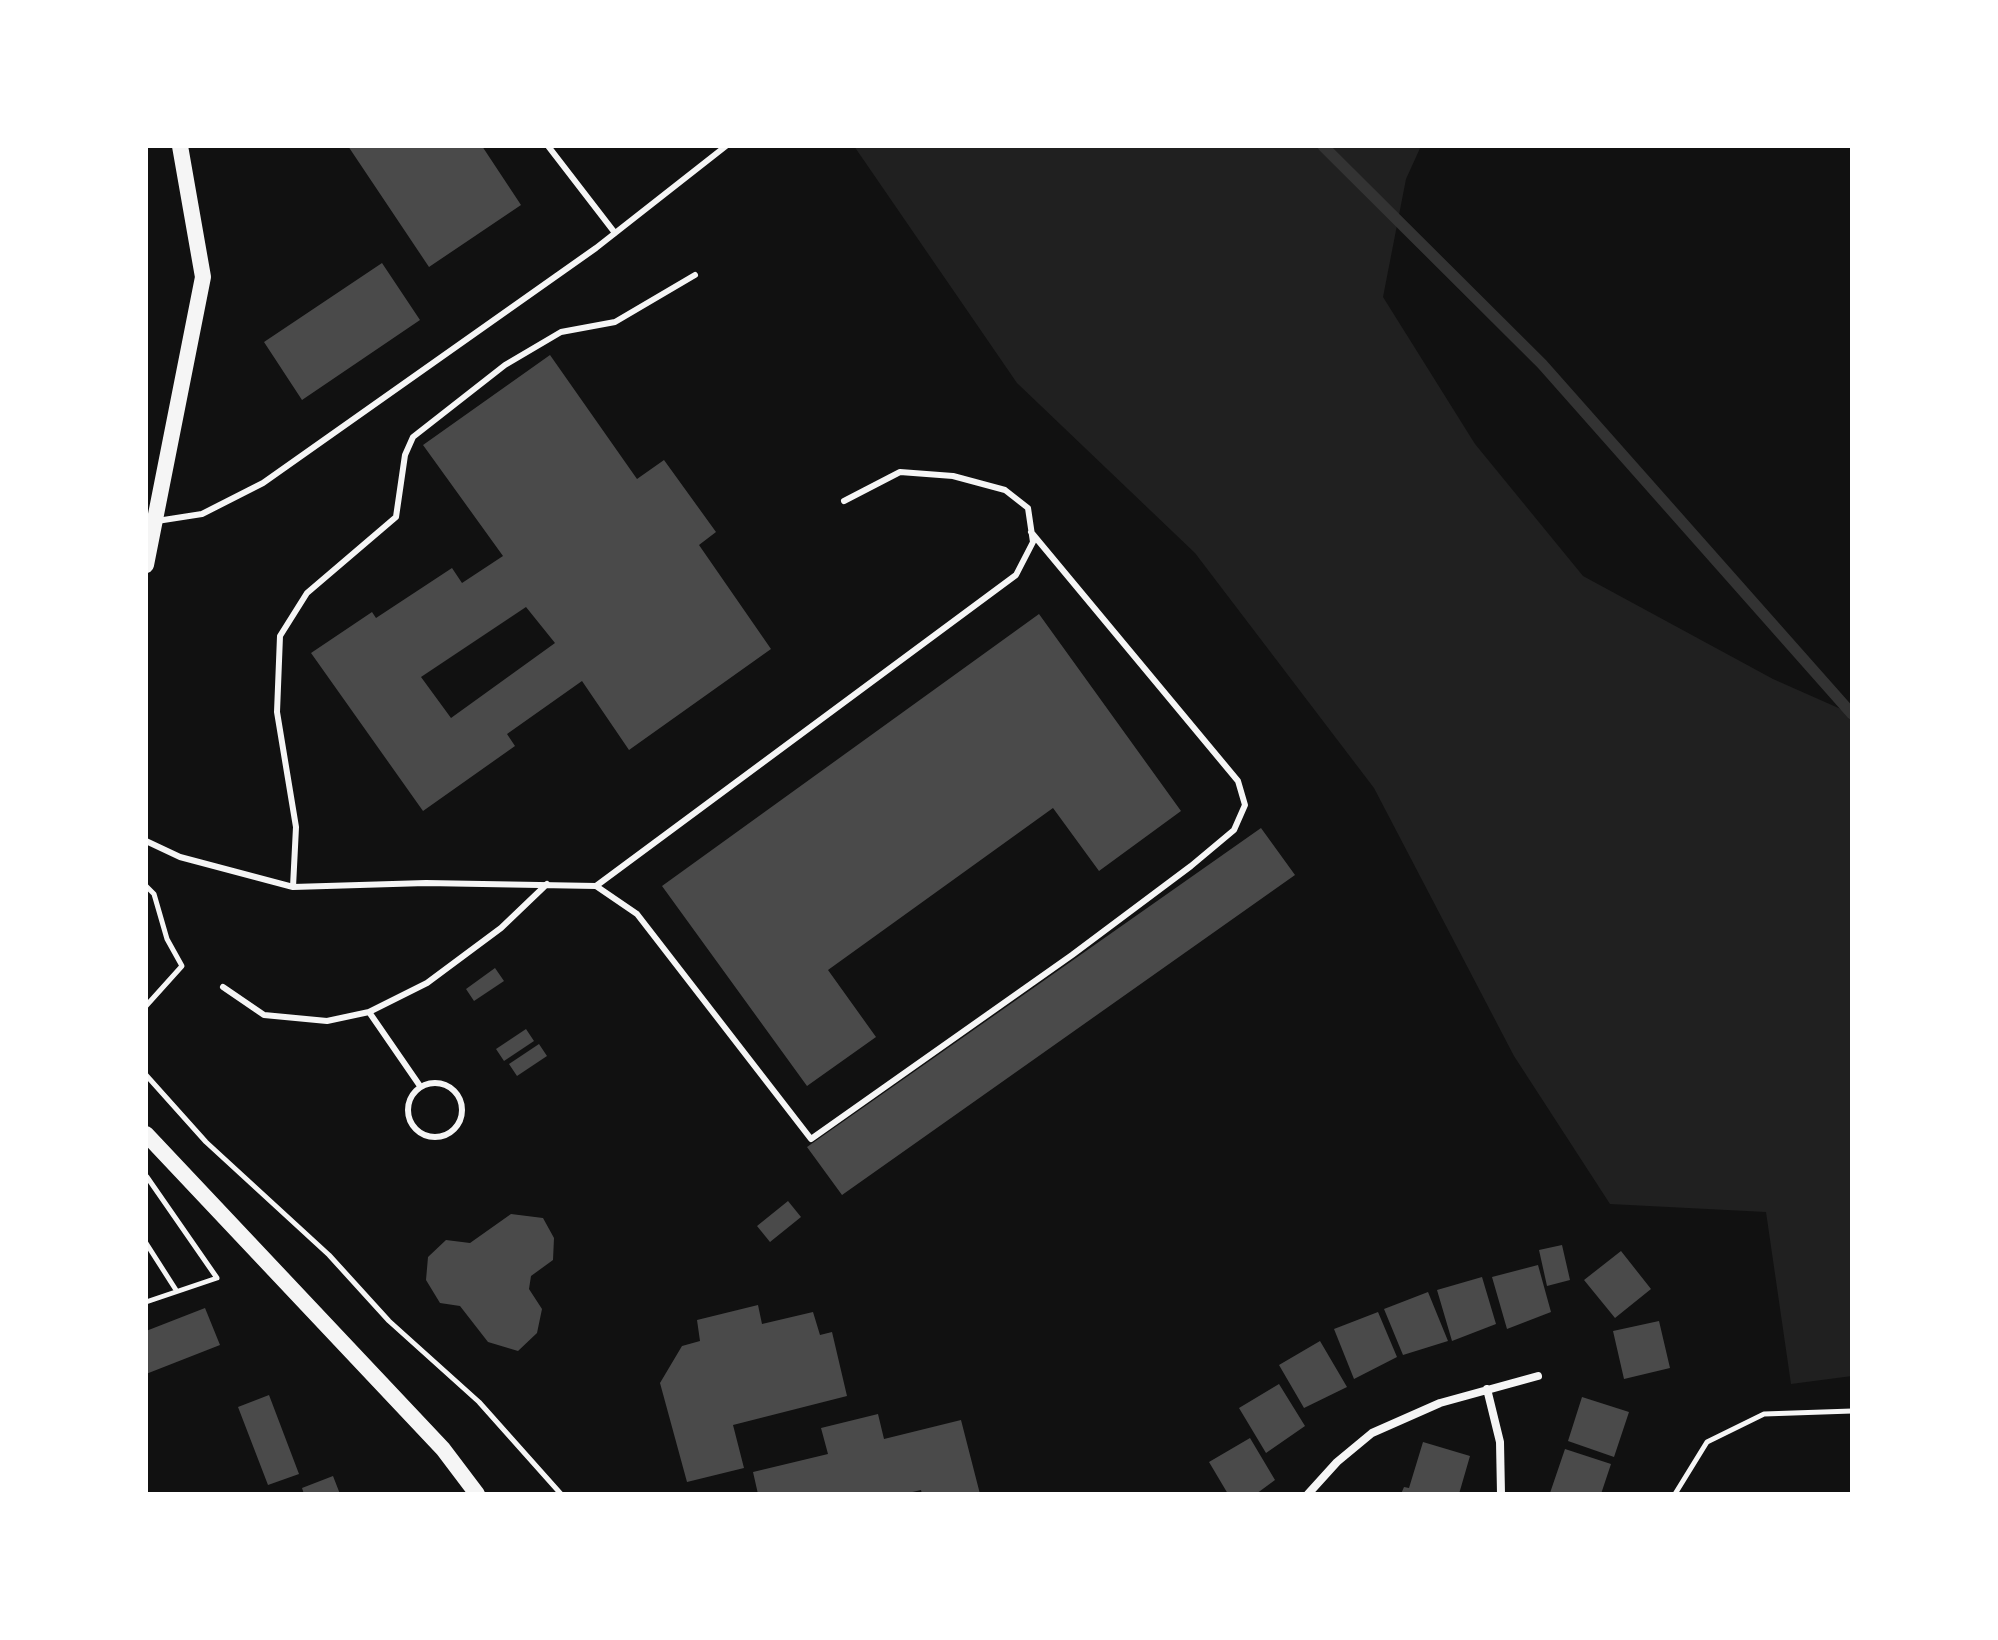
<!DOCTYPE html>
<style>
body{margin:0}
#map{position:relative;width:1998px;height:1640px;overflow:hidden;background:#111;font-family:Lato,sans-serif}
canvas{display:block}
.frame{position:absolute;inset:0;border:148px solid #fff;pointer-events:none}
</style>
<div id="map">
<canvas width="1998" height="1640"></canvas>
<div class="frame"></div>
</div>
<script>
const c = document.querySelector('canvas').getContext('2d');
c.lineJoin = 'round';
function fillPath(path, color) {
  c.fillStyle = color;
  c.fill(path, 'evenodd');
}
function poly(rows) {
  const path = new Path2D();
  for (const r of rows) {
    if (r.length === 3) {
      path.moveTo(r[0] + r[2], r[1]);
      path.arc(r[0], r[1], r[2], 0, 2 * Math.PI);
      continue;
    }
    path.moveTo(r[0], r[1]);
    for (let i = 2; i < r.length; i += 2) path.lineTo(r[i], r[i + 1]);
  }
  return path;
}
function trace(path, color, width, dash) {
  c.strokeStyle = color;
  c.lineWidth = width;
  c.lineCap = dash ? 'butt' : 'round';
  c.setLineDash(dash || []);
  c.stroke(path);
}
fillPath(poly([
 [854,146,1421,146,1406,179,1383,297,1475,444,1583,576,1773,679,1852,714,1852,1376,1791,1384,1766,1212,1610,1204,1514,1056,1374,788,1195,553,1017,383]
]), '#202020');
trace(poly([
 [1323,146,1542,364,1852,714]
]), '#333', 11);
fillPath(poly([
 [348,146,482,146,521,205,429,267],
 [382,263,420,320,302,400,264,342],
 [550,355,637,479,664,460,716,532,699,545,771,649,629,750,582,681,507,734,515,746,423,811,311,653,372,612,376,618,452,568,462,583,503,556,423,445],
 [526,607,555,643,451,718,421,677],
 [1039,614,1181,811,1099,871,1053,808,828,970,876,1037,807,1086,662,886],
 [1261,828,1295,875,842,1195,807,1147],
 [495,968,504,981,474,1001,466,989],
 [526,1029,534,1041,504,1061,496,1049],
 [539,1044,547,1056,517,1076,509,1064],
 [788,1201,801,1217,770,1242,757,1226],
 [511,1214,543,1218,554,1238,553,1260,531,1276,529,1289,542,1309,537,1333,518,1351,488,1342,460,1306,440,1303,426,1280,428,1257,446,1240,470,1243],
 [1562,1245,1570,1280,1547,1286,1539,1250],
 [1621,1251,1651,1289,1615,1318,1584,1280],
 [1538,1265,1551,1312,1507,1329,1492,1277],
 [1482,1277,1496,1324,1452,1341,1437,1290],
 [1428,1292,1448,1341,1403,1355,1384,1309],
 [758,1305,762,1324,813,1312,820,1335,832,1332,847,1396,733,1425,744,1468,687,1482,660,1383,682,1346,700,1341,697,1320],
 [205,1308,220,1345,146,1374,146,1331],
 [1378,1312,1397,1357,1354,1379,1334,1329],
 [1659,1321,1670,1368,1624,1379,1613,1331],
 [1320,1341,1347,1387,1304,1408,1279,1365],
 [1279,1384,1305,1426,1266,1453,1239,1408],
 [269,1395,299,1474,268,1485,238,1407],
 [1582,1397,1629,1412,1614,1457,1568,1441],
 [878,1414,884,1439,961,1420,980,1494,922,1494,921,1490,904,1494,758,1494,753,1472,828,1454,821,1428],
 [1250,1438,1275,1480,1256,1494,1228,1494,1209,1462],
 [1423,1442,1470,1456,1459,1494,1401,1494,1404,1487,1409,1488],
 [1565,1449,1611,1464,1601,1494,1550,1493],
 [333,1476,340,1494,304,1494,302,1488]
]), '#4a4a4a');
trace(poly([
 [146,886,154,894,167,939,182,966,146,1006],
 [146,1075,206,1142,329,1255,389,1321,479,1402,561,1494],
 [146,1243,176,1290],
 [146,1302,217,1278,147,1177],
 [1675,1494,1707,1442,1764,1414,1852,1411]
]), '#f5f5f5', 5);
trace(poly([
 [548,146,615,233],
 [157,521,202,514,263,483,596,248,726,146],
 [146,841,180,857,293,887,426,883,596,886,637,914,811,1139,1072,955,1191,866,1234,830,1245,805,1238,781,1031,532],
 [596,886,1016,575,1033,542,1028,508,1005,490,953,476,900,472,844,501],
 [293,887,296,827,277,712,280,636,307,593,396,517,405,455,413,437,505,365,561,332,615,322,695,275],
 [223,987,264,1015,327,1021,369,1012,427,983,501,928,547,884],
 [369,1012,420,1086],
 [435,1110,27]
]), '#f5f5f5', 6);
trace(poly([
 [1487,1389,1500,1442,1501,1494],
 [1308,1494,1337,1462,1372,1433,1440,1403,1538,1376]
]), '#f5f5f5', 8);
trace(poly([
 [146,565,203,277,180,146],
 [146,1134,443,1449,477,1494]
]), '#f5f5f5', 16);
</script>
